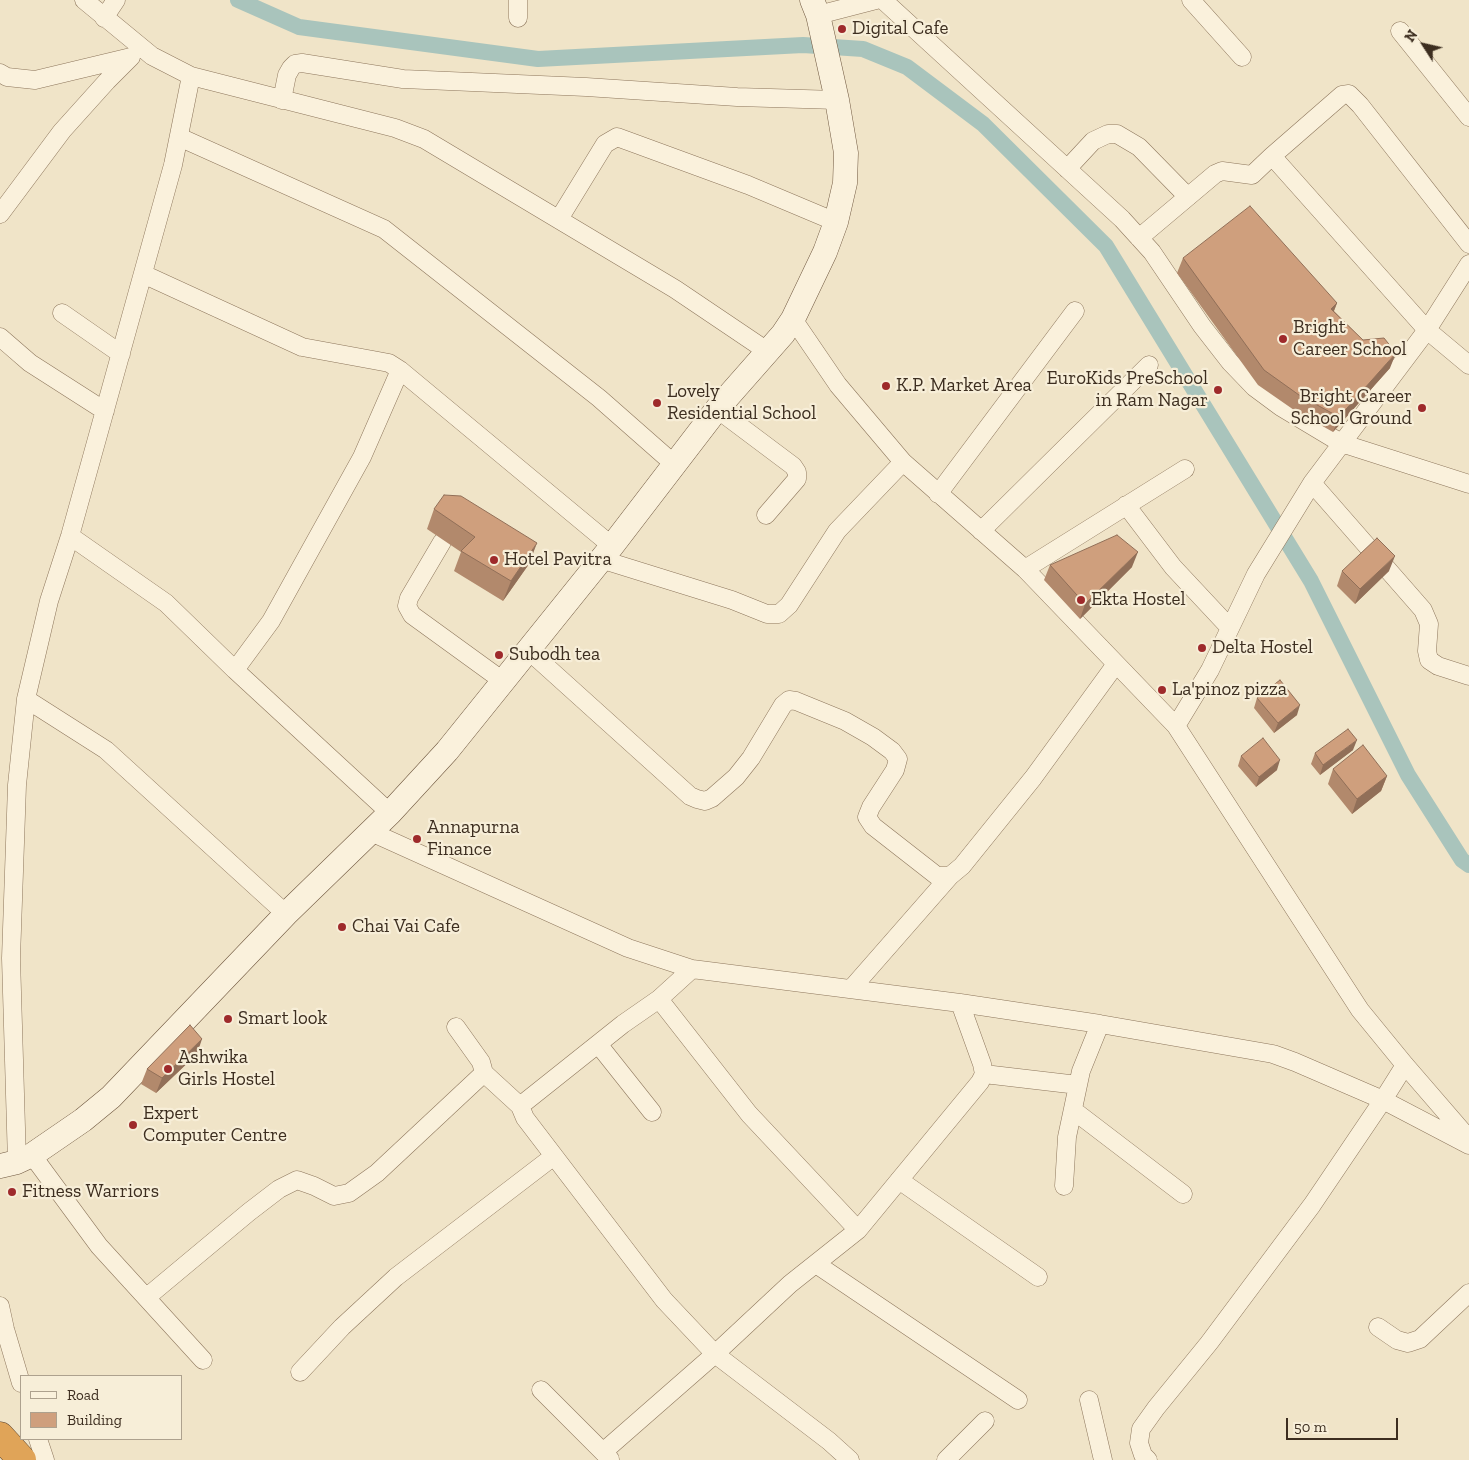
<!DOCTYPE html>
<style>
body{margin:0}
#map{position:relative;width:1469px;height:1460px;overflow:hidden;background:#f0e4c8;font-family:"Zilla Slab",serif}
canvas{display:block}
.legend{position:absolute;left:20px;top:1375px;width:162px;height:65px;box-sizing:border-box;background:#f7eed8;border:1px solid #ada18e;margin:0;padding:6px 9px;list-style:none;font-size:15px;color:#3d2e20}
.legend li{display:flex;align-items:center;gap:10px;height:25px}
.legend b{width:25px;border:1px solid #ada18e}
.north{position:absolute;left:1399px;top:20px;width:50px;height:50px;-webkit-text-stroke:4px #f7eed8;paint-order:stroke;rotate:305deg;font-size:14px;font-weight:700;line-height:20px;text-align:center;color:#3d2e20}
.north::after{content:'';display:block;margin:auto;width:18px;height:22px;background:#3d2e20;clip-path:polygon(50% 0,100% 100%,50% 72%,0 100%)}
.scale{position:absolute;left:1286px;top:1418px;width:112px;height:22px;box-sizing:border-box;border:2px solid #3d2e20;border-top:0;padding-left:6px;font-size:15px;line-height:18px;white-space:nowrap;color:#3d2e20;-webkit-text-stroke:4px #f7eed8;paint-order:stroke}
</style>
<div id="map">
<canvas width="1469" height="1460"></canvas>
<ul class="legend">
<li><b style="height:6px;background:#faf1dc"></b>Road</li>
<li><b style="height:14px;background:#cf9f7d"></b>Building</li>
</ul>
<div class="north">N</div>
<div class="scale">50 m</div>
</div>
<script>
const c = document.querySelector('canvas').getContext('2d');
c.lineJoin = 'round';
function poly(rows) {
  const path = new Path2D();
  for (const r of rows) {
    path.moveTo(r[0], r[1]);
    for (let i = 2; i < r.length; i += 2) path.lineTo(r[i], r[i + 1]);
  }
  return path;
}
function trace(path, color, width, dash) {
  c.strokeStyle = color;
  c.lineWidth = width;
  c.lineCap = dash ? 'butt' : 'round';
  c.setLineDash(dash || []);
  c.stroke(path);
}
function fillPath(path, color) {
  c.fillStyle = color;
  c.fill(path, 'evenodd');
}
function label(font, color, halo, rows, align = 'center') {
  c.font = font + ' "Zilla Slab",serif';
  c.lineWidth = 4.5;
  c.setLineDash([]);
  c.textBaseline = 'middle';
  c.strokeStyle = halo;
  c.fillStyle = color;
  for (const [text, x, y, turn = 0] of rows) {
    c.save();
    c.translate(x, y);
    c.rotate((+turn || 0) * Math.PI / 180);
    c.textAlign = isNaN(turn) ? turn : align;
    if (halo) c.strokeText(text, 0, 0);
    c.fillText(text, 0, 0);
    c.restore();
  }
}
trace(poly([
 [238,0,299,27,538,59,803,45,863,49,907,67,983,124,1106,246,1311,581,1408,775,1462,860,1469,865]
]), '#a9c4bc', 16);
const street = poly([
 [883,0,1122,219,1152,252,1202,326,1230,362,1254,387,1281,407,1341,443,1469,484],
 [1191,0,1242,57],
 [818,15,876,0],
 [104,18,116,0],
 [518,18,518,0],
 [1400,31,1469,117],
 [0,73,7,77,35,80,131,57],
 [191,76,395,128,424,139,675,289,767,351],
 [282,100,287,75,291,68,295,64,302,63,403,79,586,87,737,97,837,100],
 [179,137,384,229,599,398,674,464],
 [1067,169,1093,141,1108,134,1117,134,1139,147,1188,197],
 [0,214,62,131,107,81,131,57],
 [559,219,605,144,617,137,748,185,836,222],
 [1139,238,1215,174,1222,171,1252,175,1272,156],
 [1469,244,1360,105,1349,94,1342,95,1272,156,1427,330,1469,365],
 [143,274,302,347,373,360,389,363,400,370,612,546],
 [62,313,121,354],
 [793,319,838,385,903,462,1025,569,1176,726,1360,1010,1405,1065,1469,1139],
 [0,337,30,363,105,411],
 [717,409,793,466,797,472,797,479,766,515],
 [1312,483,1423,610,1429,624,1427,651,1429,660,1438,666,1469,676],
 [938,494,1075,311],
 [1126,505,1173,567,1230,628],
 [981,531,1149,365],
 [70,536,166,603,235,670,390,813],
 [442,542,409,598,407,606,412,615,503,681],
 [600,559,732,600,767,614,779,614,789,605,837,531,903,462],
 [1025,569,1185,469],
 [528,650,690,796,697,799,705,801,712,798,736,777,751,758,783,705,789,700,796,701,845,721,873,737,892,751,898,759,895,770,871,807,867,817,873,826,937,876,950,876,962,866,1033,778,1116,664],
 [235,670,271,621,362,457,400,370],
 [26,699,106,750,286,914],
 [1176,726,1210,670,1256,574,1312,483,1427,330,1469,264],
 [371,832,628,948,692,969,960,1003,1100,1024,1273,1054,1295,1062,1383,1100,1469,1145],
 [851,989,950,876],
 [659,999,749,1114,858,1230],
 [456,1027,481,1062,484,1073,520,1106,525,1118,664,1300,715,1354,829,1441,850,1460],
 [598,1044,652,1112],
 [984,1074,1078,1085],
 [520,1106,623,1024,659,999,692,969],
 [1073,1110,1183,1194],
 [32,1155,99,1246,203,1360],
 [17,1162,11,958,17,785,26,699,49,601,70,536,173,165,191,76,152,56,84,0],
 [899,1180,1038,1277],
 [1064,1186,1067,1137,1081,1071,1100,1024],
 [816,1264,1018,1400],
 [147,1297,249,1212,279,1189,297,1180,314,1186,334,1196,349,1193,377,1173,484,1073],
 [0,1306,5,1329,21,1383],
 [1378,1327,1397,1340,1408,1343,1420,1339,1469,1293],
 [300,1372,342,1327,396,1277,554,1156],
 [541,1390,610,1459],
 [1089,1400,1103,1460],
 [38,1439,45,1460],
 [603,1452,715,1354,790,1284,858,1230,980,1082,984,1074,982,1064,960,1003],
 [946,1460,985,1421],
 [1148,1460,1143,1455,1139,1443,1141,1429,1156,1408,1209,1343,1312,1205,1383,1100,1405,1065]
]);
const secondary = poly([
 [0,1166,17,1162,32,1155,83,1120,111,1097,286,914,390,813,447,751,612,546,717,409,783,334,793,319,825,252,836,222,845,183,846,153,837,100,818,15,812,0]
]);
const highway = poly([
 [0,1436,22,1460]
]);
trace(street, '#8d765c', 19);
trace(secondary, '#6f573f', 25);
trace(highway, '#5b4430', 29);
trace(street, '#faf1dc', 18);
trace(secondary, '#faf1dc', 24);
trace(highway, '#e0a458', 28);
fillPath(poly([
 [1183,258,1337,303,1334,311,1390,368,1333,432,1294,410,1258,385,1177,273],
 [434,509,529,564,503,601,454,571,461,552,427,529],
 [1050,565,1132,567,1080,619,1044,580],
 [1342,571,1389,571,1355,604,1337,586],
 [1257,698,1297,715,1274,733,1254,708],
 [1353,750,1320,775,1311,764,1315,753],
 [1241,756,1277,770,1256,787,1238,766],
 [1333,769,1387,776,1381,791,1352,814,1328,784],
 [197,1054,156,1093,141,1084,147,1069]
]), '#b2896c');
fillPath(poly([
 [1337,303,1331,318,1331,309],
 [1396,353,1390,368,1333,432,1339,417],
 [537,543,529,564,503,601,511,581],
 [1138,552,1132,567,1080,619,1085,604],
 [1395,556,1389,571,1355,604,1360,589],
 [1300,705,1297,715,1274,733,1278,723],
 [1357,740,1353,750,1320,775,1323,765],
 [1280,760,1277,770,1256,787,1259,777],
 [1387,776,1381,791,1352,814,1357,799],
 [202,1039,197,1054,156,1093,162,1078]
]), '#916f58');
const building = poly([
 [1250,206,1337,303,1331,309,1363,340,1384,338,1396,353,1339,417,1299,395,1264,370,1183,258,1250,206],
 [444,495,461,496,537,543,511,581,461,551,475,537,434,509,444,495],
 [1117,535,1138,552,1085,604,1050,565,1117,535],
 [1377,538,1395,556,1360,589,1342,571,1377,538],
 [1280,680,1300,705,1278,723,1257,698,1280,680],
 [1348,729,1357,740,1323,765,1315,753,1348,729],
 [1263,738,1280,760,1259,777,1241,756,1263,738],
 [1363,745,1387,776,1357,799,1333,769,1363,745],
 [190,1025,202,1039,162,1078,147,1069,190,1025]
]);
fillPath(building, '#cf9f7d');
trace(building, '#916f58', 1);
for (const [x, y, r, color] of [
 [842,29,5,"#9e2a2b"],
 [1283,339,5,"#9e2a2b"],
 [886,386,5,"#9e2a2b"],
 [1218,390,5,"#9e2a2b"],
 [657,403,5,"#9e2a2b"],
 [1422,408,5,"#9e2a2b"],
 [494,560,5,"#9e2a2b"],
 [1081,600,5,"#9e2a2b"],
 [1202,648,5,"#9e2a2b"],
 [499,655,5,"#9e2a2b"],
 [1162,690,5,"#9e2a2b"],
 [417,839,5,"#9e2a2b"],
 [342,927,5,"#9e2a2b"],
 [228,1019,5,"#9e2a2b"],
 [168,1069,5,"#9e2a2b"],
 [133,1125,5,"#9e2a2b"],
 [12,1192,5,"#9e2a2b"]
]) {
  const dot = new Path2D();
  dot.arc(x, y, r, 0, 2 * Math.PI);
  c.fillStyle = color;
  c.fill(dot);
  trace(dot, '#f7eed8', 2);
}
label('19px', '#3d2e20', '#f7eed8', [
 ["Digital Cafe",852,29],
 ["Bright",1293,328],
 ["Career School",1293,350],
 ["EuroKids PreSchool",1208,379,"right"],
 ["in Ram Nagar",1208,401,"right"],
 ["K.P. Market Area",896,386],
 ["Lovely",667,392],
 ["Residential School",667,414],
 ["Bright Career",1412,397,"right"],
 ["School Ground",1412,419,"right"],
 ["Hotel Pavitra",504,560],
 ["Ekta Hostel",1091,600],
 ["Delta Hostel",1212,648],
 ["Subodh tea",509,655],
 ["La'pinoz pizza",1172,690],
 ["Annapurna",427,828],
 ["Finance",427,850],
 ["Chai Vai Cafe",352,927],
 ["Smart look",238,1019],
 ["Ashwika",178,1058],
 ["Girls Hostel",178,1080],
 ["Expert",143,1114],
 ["Computer Centre",143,1136],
 ["Fitness Warriors",22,1192]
], 'left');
</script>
